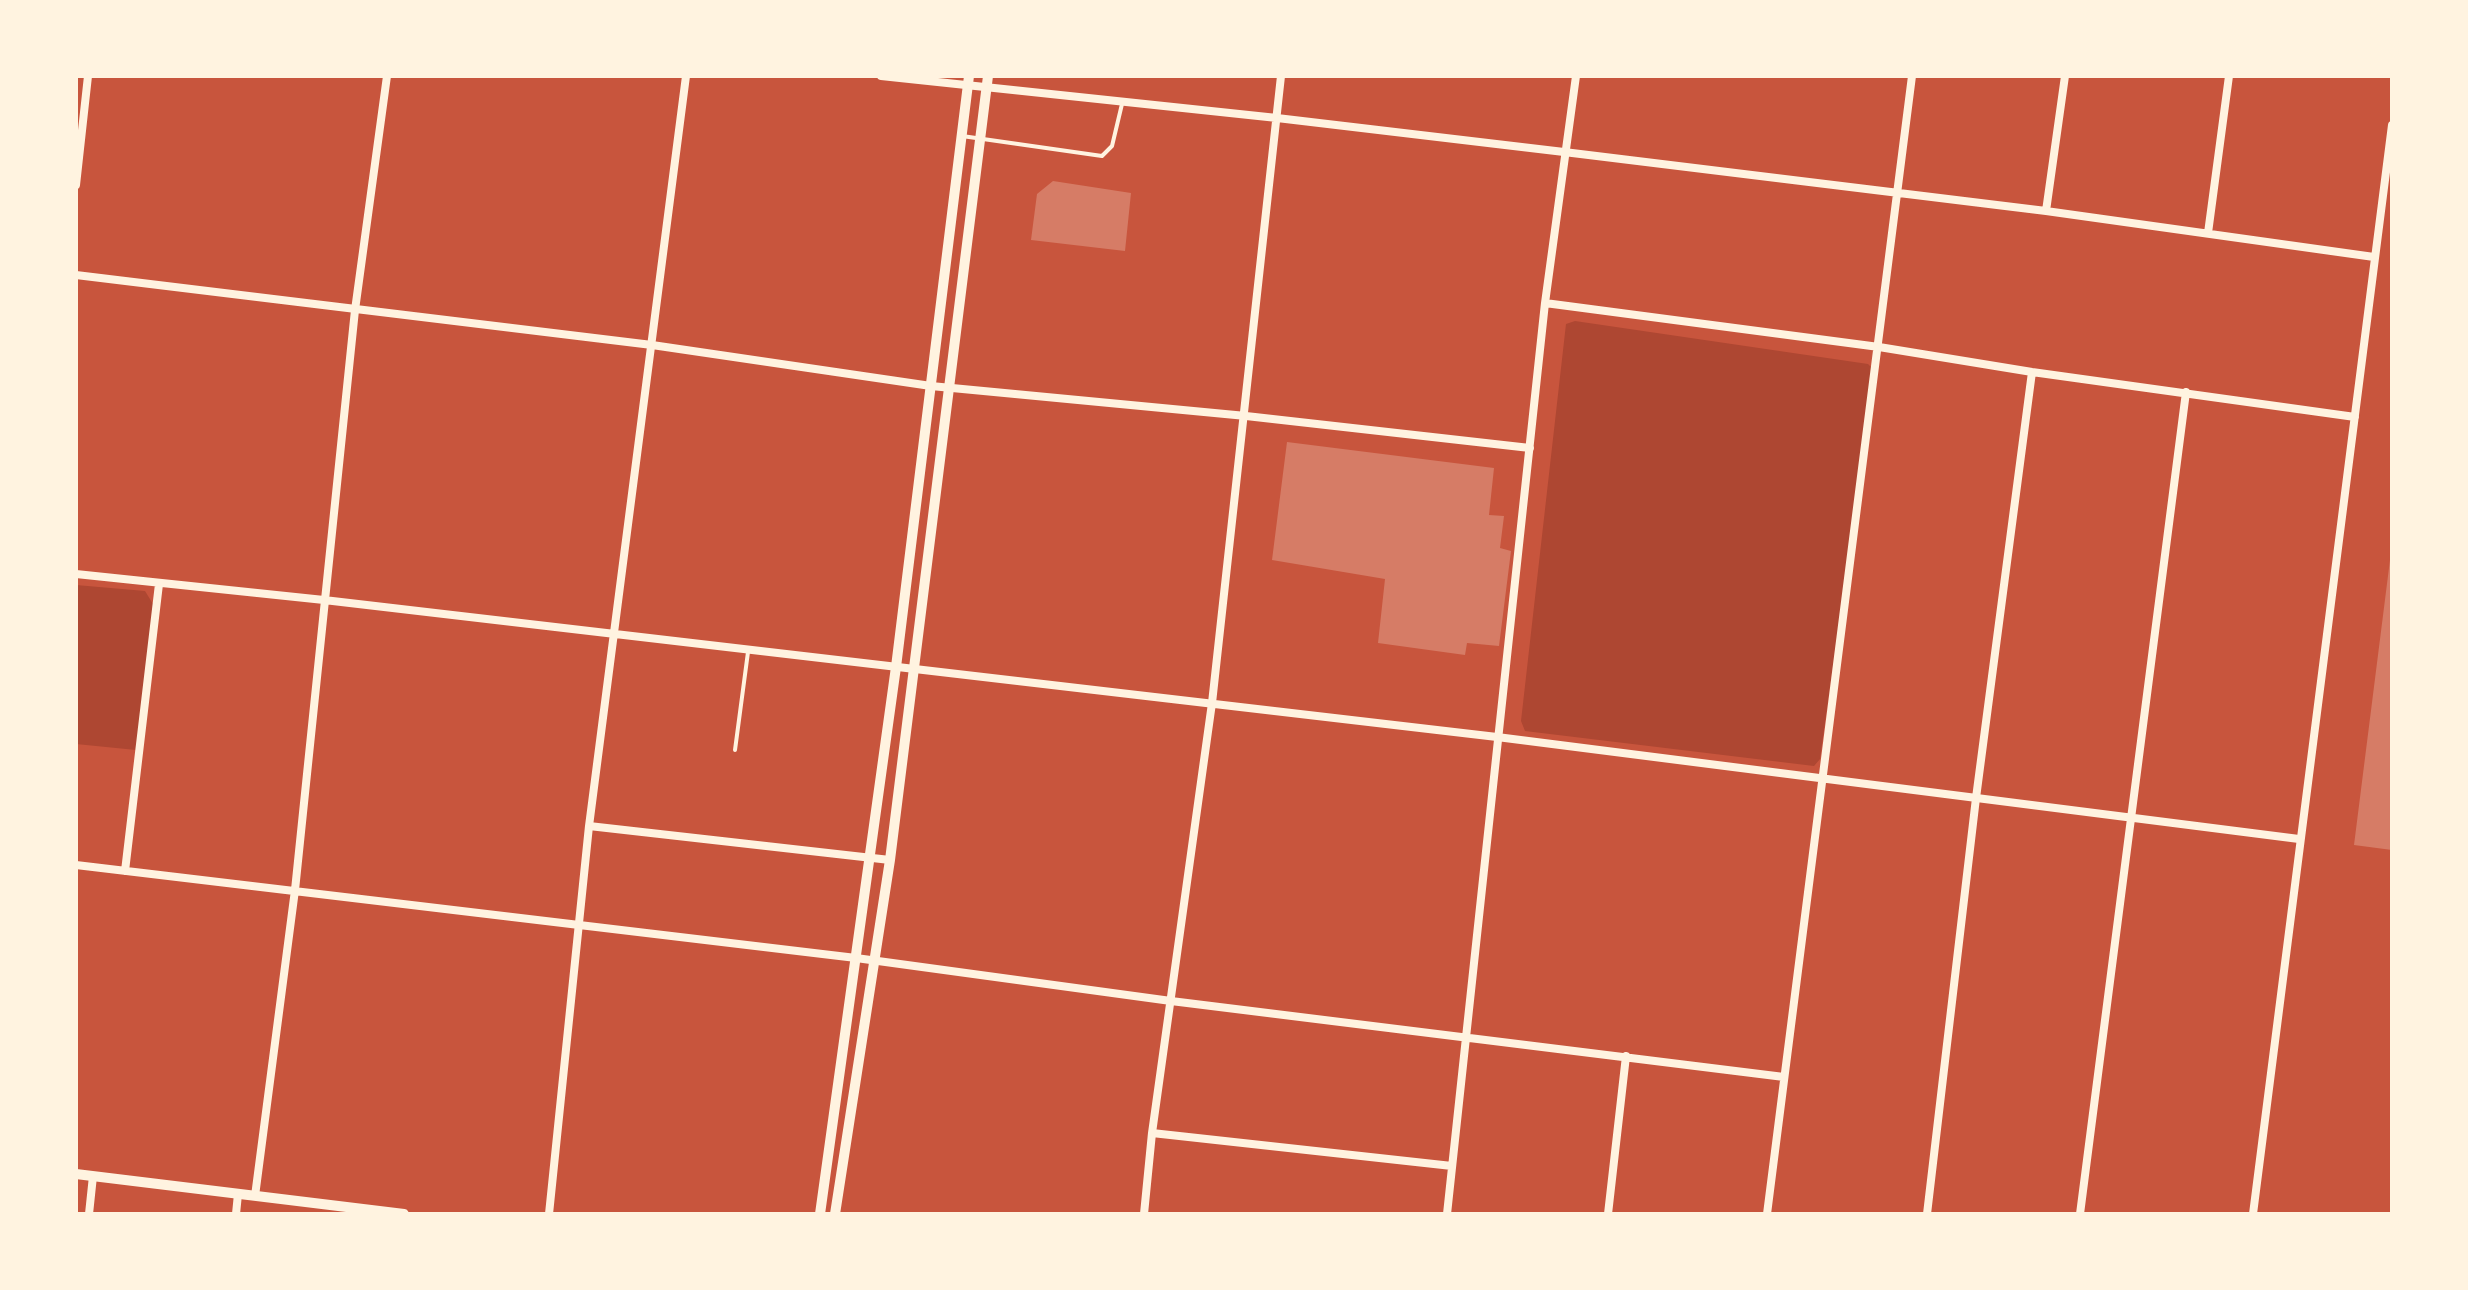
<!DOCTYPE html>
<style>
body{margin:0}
#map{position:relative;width:2468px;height:1290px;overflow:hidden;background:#c8553d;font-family:Raleway,sans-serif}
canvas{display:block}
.frame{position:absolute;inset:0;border:78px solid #fff3e0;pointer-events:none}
</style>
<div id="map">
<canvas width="2468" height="1290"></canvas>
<div class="frame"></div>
</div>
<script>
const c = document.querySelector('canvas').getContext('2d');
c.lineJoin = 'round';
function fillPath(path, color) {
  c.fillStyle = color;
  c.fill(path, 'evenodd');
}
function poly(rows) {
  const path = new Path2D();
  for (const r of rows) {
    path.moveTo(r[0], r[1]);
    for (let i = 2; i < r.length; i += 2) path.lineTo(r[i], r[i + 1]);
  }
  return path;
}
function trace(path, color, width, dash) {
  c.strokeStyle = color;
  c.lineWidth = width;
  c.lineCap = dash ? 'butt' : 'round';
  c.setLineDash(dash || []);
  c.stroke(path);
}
fillPath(poly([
 [1575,321,1868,364,1874,370,1820,759,1814,766,1525,731,1521,721,1566,324],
 [76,585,145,591,153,604,136,750,76,744]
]), '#ae4732');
fillPath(poly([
 [1053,181,1131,193,1125,251,1031,240,1037,194],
 [1287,442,1494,468,1489,515,1504,516,1500,548,1511,551,1499,646,1467,643,1465,655,1378,643,1385,579,1272,560],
 [2390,560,2392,560,2392,850,2354,845]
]), '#d67c66');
trace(poly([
 [962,136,1102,156,1112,146,1122,104],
 [735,750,748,652]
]), '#fff3e0', 4);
trace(poly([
 [881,76,1277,118,1564,152,2046,211,2374,257],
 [76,185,88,76],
 [2046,211,2065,76],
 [2208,233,2229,76],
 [76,275,652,345,931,386,1246,416,1530,448],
 [1545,303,1879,347,2032,372,2355,417],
 [76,574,324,600,1497,737,2299,839],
 [589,826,890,860],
 [76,865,856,958,1171,1001,1784,1077],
 [125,871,159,584],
 [1152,1133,1452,1166],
 [255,1196,295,890,355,310,387,76],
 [89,1214,93,1176],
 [236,1214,238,1194],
 [549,1214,589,826,686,76],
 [1144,1214,1152,1133,1212,703,1281,76],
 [1447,1214,1545,303,1576,76],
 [1608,1214,1626,1056],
 [1767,1214,1912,76],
 [1927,1214,1976,798,2032,372],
 [2080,1214,2186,392],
 [2253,1214,2392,125]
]), '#fff3e0', 8);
trace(poly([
 [76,1174,404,1214],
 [820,1214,896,667,969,76],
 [835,1214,890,860,988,76]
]), '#fff3e0', 10);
</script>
